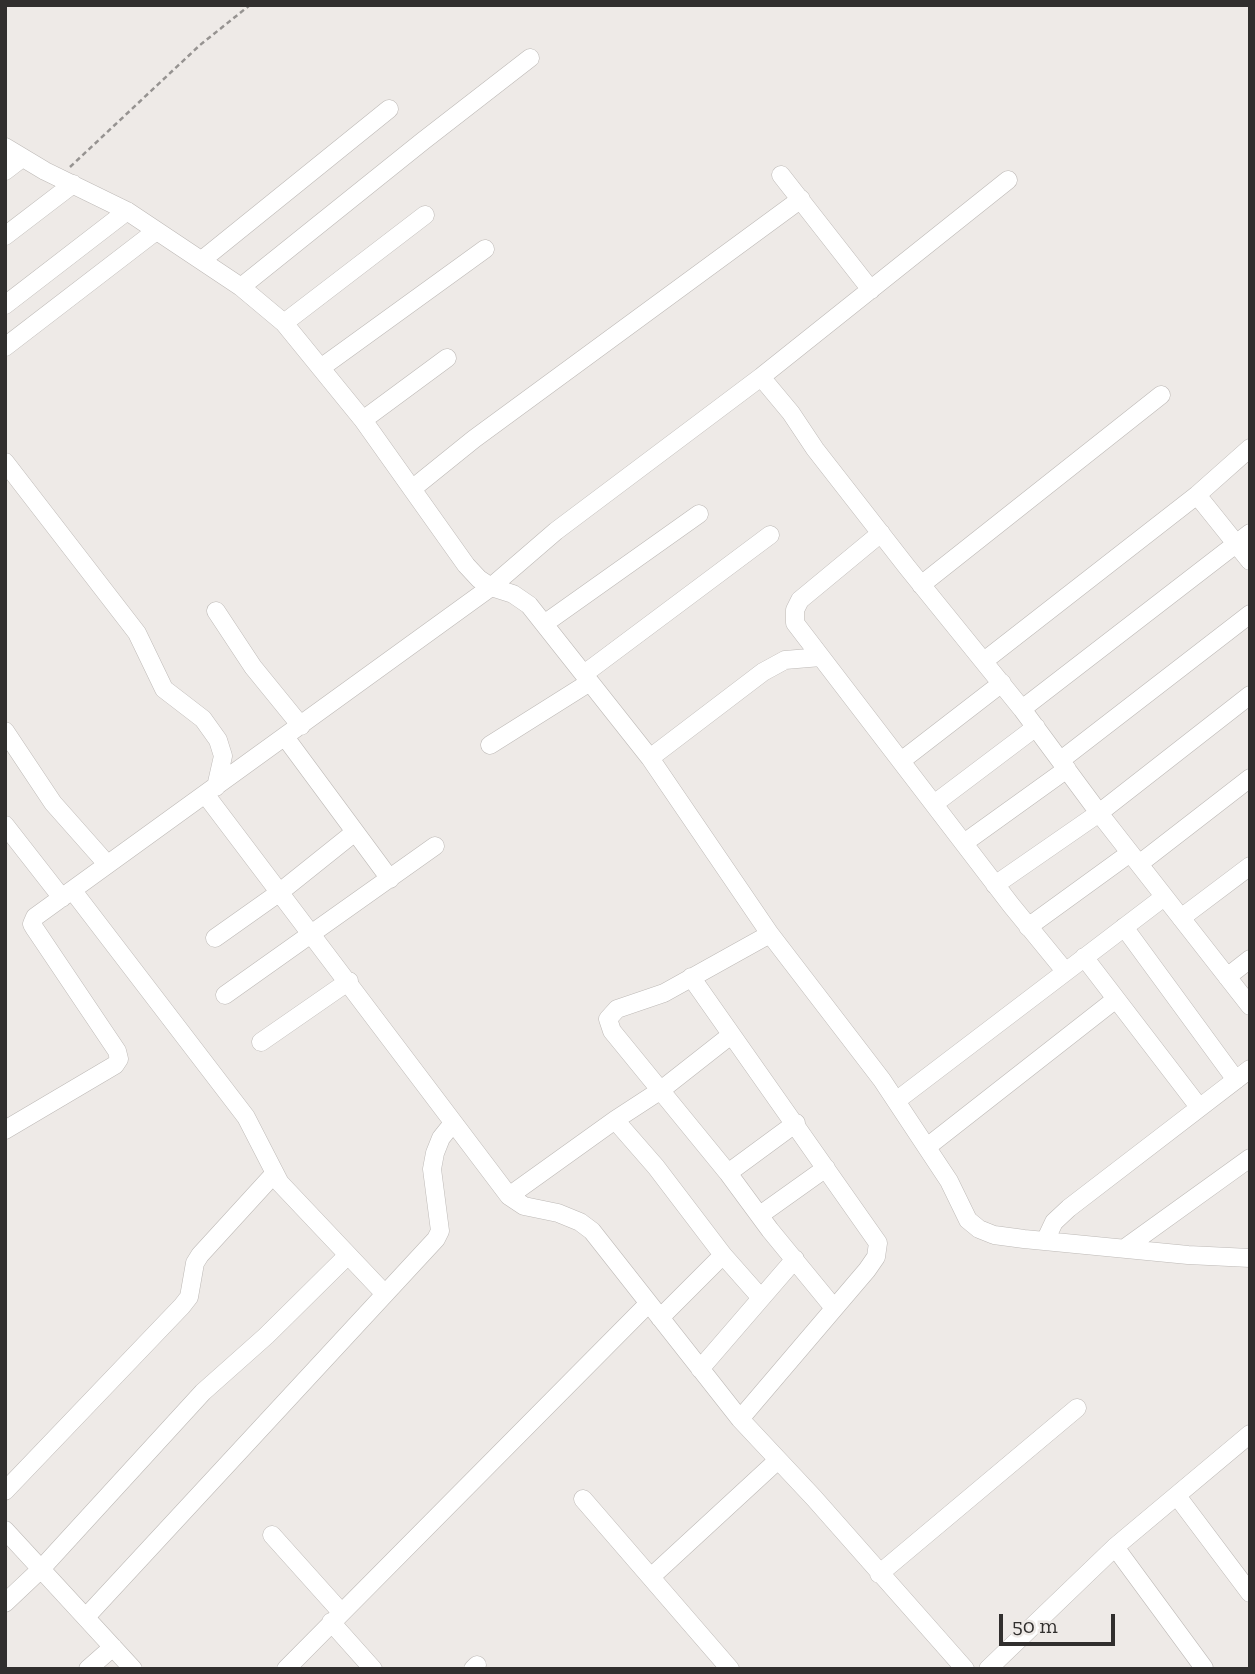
<!DOCTYPE html>
<style>
body{margin:0}
#map{position:relative;width:1255px;height:1674px;overflow:hidden;background:#eeeae7;font-family:"Zilla Slab",serif}
canvas{display:block}
.frame{position:absolute;inset:0;border:7px solid #312f2e;pointer-events:none}
.scale{position:absolute;left:999px;top:1614px;width:116px;height:32px;box-sizing:border-box;border:4px solid #312f2e;border-top:0;padding-left:9px;font-size:21px;line-height:24px;white-space:nowrap;color:#312f2e;-webkit-text-stroke:5px #eeeae7;paint-order:stroke}
</style>
<div id="map">
<canvas width="1255" height="1674"></canvas>
<div class="frame"></div>
<div class="scale">50 m</div>
</div>
<script>
const c = document.querySelector('canvas').getContext('2d');
c.lineJoin = 'round';
function poly(rows) {
  const path = new Path2D();
  for (const r of rows) {
    path.moveTo(r[0], r[1]);
    for (let i = 2; i < r.length; i += 2) path.lineTo(r[i], r[i + 1]);
  }
  return path;
}
function trace(path, color, width, dash) {
  c.strokeStyle = color;
  c.lineWidth = width;
  c.lineCap = dash ? 'butt' : 'round';
  c.setLineDash(dash || []);
  c.stroke(path);
}
const minor = poly([
 [5,147,45,171,127,211,241,287,284,323,363,420,466,565,479,579,491,587,513,594,529,605,650,758,770,934,882,1080,949,1181,968,1220,979,1229,994,1235,1024,1239,1188,1255,1250,1258],
 [5,171,22,158],
 [781,175,871,290],
 [5,236,73,184],
 [202,260,389,109],
 [241,287,423,141,530,58],
 [5,305,127,211],
 [284,323,425,215],
 [5,347,156,231],
 [322,367,485,249],
 [761,377,791,413,815,449,907,567,1022,709,1099,813,1250,1006],
 [363,420,447,358],
 [5,462,137,633,164,689,203,719,218,740,223,756,216,787],
 [412,489,474,439,801,199],
 [1197,495,1250,561],
 [881,533,800,600,795,610,795,623,1011,905,1065,971],
 [921,585,1161,395],
 [216,611,253,667,301,726],
 [544,624,699,514],
 [984,661,1197,495,1250,448],
 [584,674,770,535],
 [1022,709,1250,533],
 [5,731,53,803,107,864],
 [285,737,390,879],
 [490,745,590,682],
 [650,758,763,672,785,660,821,657],
 [1061,760,1250,614],
 [901,761,1002,683],
 [205,794,509,1196,524,1206,558,1213,580,1222,592,1231,740,1419,814,1498,965,1669],
 [934,804,1036,727],
 [5,825,62,898],
 [964,843,1067,769],
 [1139,864,1250,778],
 [995,885,1099,813,1250,695],
 [73,891,246,1117,280,1183,385,1294],
 [1181,918,1250,866],
 [1028,927,1130,853],
 [1124,927,1236,1080],
 [770,934,664,993,617,1009,608,1019,612,1031,728,1173,770,1230,834,1308],
 [215,938,280,892,355,832],
 [1084,957,1199,1107],
 [691,977,878,1243,876,1257,867,1270,740,1419],
 [1227,977,1250,959],
 [225,995,435,846],
 [261,1042,349,981],
 [896,1101,1164,897],
 [615,1120,656,1167,723,1255,761,1298],
 [5,1130,115,1065,119,1059,117,1051,35,929,32,924,35,917,491,587,556,531,761,377,1008,180],
 [927,1147,1116,999],
 [728,1173,796,1123],
 [509,1196,615,1120,661,1090,731,1035],
 [760,1215,826,1168],
 [1045,1241,1054,1222,1069,1208,1250,1069],
 [1125,1248,1250,1158],
 [660,1318,723,1255],
 [700,1369,795,1259],
 [5,1491,182,1306,189,1297,195,1263,200,1255,274,1174],
 [1177,1496,1250,1593],
 [583,1499,730,1669],
 [5,1530,133,1669],
 [272,1535,341,1612],
 [1115,1547,1204,1668],
 [879,1574,1077,1408],
 [651,1577,778,1460],
 [5,1603,41,1569,203,1392,266,1336,348,1255],
 [86,1617,436,1239,440,1231,432,1169,435,1153,441,1138,453,1123],
 [331,1622,373,1669],
 [88,1669,113,1647],
 [286,1669,648,1304],
 [473,1669,477,1665],
 [988,1669,1115,1547,1250,1434]
]);
trace(minor, '#bdb9b6', 19);
trace(poly([
 [70,167,200,45,250,5]
]), '#969391', 2.5, [5, 3.5]);
trace(minor, '#fff', 18);
</script>
